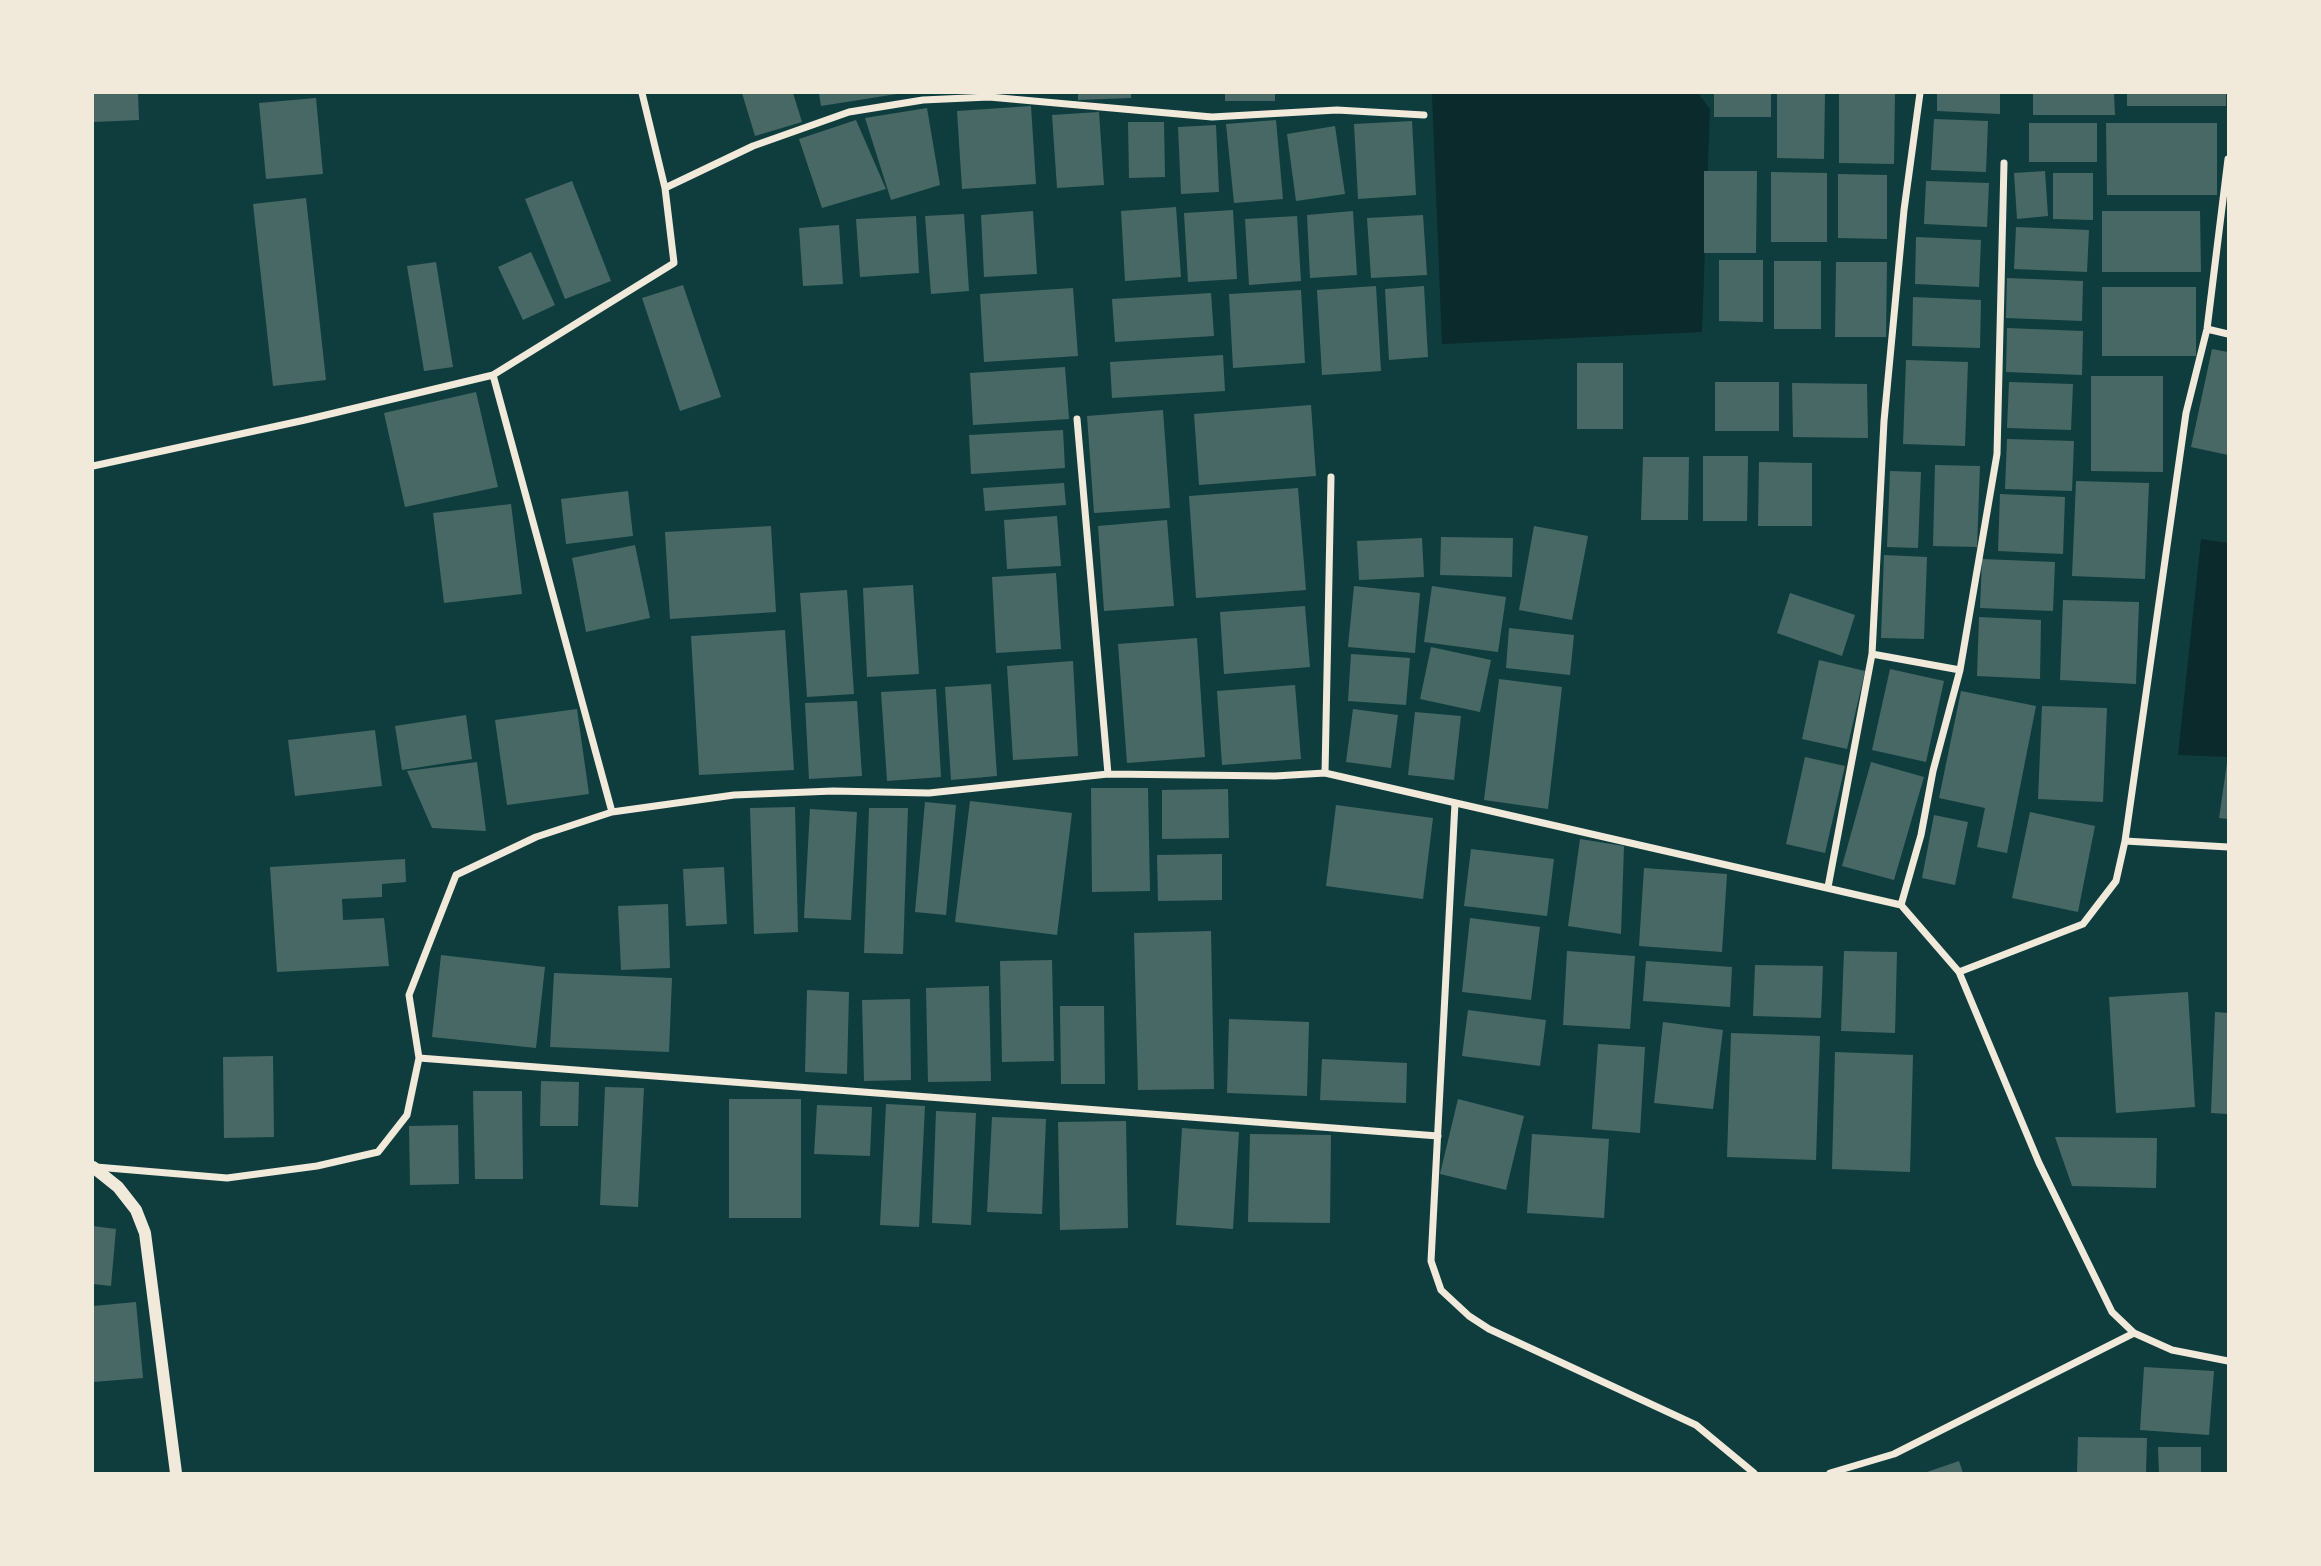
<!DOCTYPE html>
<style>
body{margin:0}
#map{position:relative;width:2321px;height:1566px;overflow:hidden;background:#0f3d3e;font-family:"Nunito Sans",sans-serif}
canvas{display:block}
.frame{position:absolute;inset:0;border:94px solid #f1e9da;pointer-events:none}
</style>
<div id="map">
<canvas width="2321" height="1566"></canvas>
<div class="frame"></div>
</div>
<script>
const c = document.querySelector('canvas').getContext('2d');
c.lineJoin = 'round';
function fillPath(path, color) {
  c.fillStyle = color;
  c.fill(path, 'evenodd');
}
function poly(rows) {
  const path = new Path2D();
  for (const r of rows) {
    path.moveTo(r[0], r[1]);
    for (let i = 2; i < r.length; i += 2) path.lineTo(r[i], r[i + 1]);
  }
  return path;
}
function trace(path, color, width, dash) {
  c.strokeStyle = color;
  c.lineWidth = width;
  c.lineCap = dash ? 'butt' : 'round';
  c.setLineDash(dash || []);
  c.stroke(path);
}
fillPath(poly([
 [1432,93,1698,93,1710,109,1702,332,1442,344],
 [2201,539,2228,543,2228,757,2178,755]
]), '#0a2a2b');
fillPath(poly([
 [93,93,138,93,139,120,93,122],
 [742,93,793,93,802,122,755,136],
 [819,93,897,93,897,94,821,106],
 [1078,93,1131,93,1131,98,1078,100],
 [1225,93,1275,93,1275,101,1225,101],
 [1714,93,1771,93,1771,117,1714,117],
 [1777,93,1825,93,1824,159,1777,158],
 [1839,93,1895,93,1894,164,1839,163],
 [1937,93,2000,93,2000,114,1937,111],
 [2033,93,2114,93,2115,115,2033,115],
 [2127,93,2226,93,2226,106,2127,106],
 [316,98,323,174,266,179,259,103],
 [1031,106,1036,184,962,189,957,111],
 [927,108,940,185,891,200,865,118],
 [1099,112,1104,185,1057,188,1052,115],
 [1934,119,1988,121,1986,172,1931,170],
 [856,120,886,189,822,208,799,139],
 [1276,120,1283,199,1234,203,1226,124],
 [1412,121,1416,195,1358,199,1354,124],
 [1128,122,1164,122,1165,177,1129,178],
 [2029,123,2097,123,2097,162,2029,162],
 [2106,123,2217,123,2217,195,2107,195],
 [1216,125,1219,192,1181,194,1178,127],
 [1335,126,1345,194,1296,201,1287,134],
 [1704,171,1757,171,1756,253,1704,253],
 [2045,171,2048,216,2017,219,2014,173],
 [1771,172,1827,173,1827,242,1771,242],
 [2053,173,2093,173,2093,220,2053,219],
 [1838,174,1887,175,1887,239,1838,238],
 [572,181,611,281,565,299,525,199],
 [1926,181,1989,183,1987,227,1924,224],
 [306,198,326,380,273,386,253,204],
 [1176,207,1181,277,1125,281,1121,211],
 [1233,210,1237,279,1188,282,1184,213],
 [1033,211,1037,274,984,277,981,215],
 [1353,211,1357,275,1310,278,1307,215],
 [2102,211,2200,211,2201,272,2102,272],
 [964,214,969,291,931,294,925,216],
 [1423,215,1427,275,1371,278,1367,218],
 [916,216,919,273,860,277,856,219],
 [1297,216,1301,281,1249,285,1245,219],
 [839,225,843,284,803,286,799,228],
 [2016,227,2089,230,2087,272,2014,269],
 [1916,237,1981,240,1979,287,1915,284],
 [531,252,555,305,523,320,498,267],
 [1719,260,1763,260,1763,322,1719,321],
 [1774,261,1821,261,1821,329,1774,329],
 [436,262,453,367,424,371,407,266],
 [1836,262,1887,262,1886,337,1835,337],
 [2007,278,2083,281,2082,321,2006,318],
 [683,285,721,397,680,411,642,298],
 [1376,286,1381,371,1322,375,1317,290],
 [1424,286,1428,357,1389,360,1385,289],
 [2102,287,2196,287,2196,356,2102,356],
 [1073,288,1078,356,984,362,980,294],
 [1301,290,1305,363,1233,368,1229,294],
 [1211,293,1214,336,1115,342,1112,299],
 [1913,297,1981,300,1980,348,1912,346],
 [2007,328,2083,331,2082,375,2006,372],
 [2212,349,2228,352,2228,455,2191,447],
 [1223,355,1225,391,1112,398,1110,362],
 [1906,360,1968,362,1965,446,1903,444],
 [1577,363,1623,363,1623,429,1577,429],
 [1065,367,1069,419,973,425,970,373],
 [2091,376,2163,376,2163,472,2091,471],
 [1715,382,1779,382,1779,431,1715,431],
 [2009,382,2073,384,2071,430,2007,428],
 [1792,383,1867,384,1868,438,1793,437],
 [476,392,498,487,405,507,384,413],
 [1311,405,1316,476,1199,485,1194,414],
 [1163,410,1170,508,1094,513,1087,416],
 [1063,430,1065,468,971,474,969,435],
 [2007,439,2074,441,2072,491,2005,489],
 [1703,456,1748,456,1747,521,1703,521],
 [1643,457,1689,457,1688,520,1641,520],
 [1759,462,1812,463,1812,526,1758,526],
 [1935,465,1980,466,1977,547,1933,546],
 [1890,471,1921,472,1918,548,1887,547],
 [2076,481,2149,483,2145,579,2072,576],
 [1064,483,1066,505,985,511,983,488],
 [1298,488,1306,590,1196,598,1189,496],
 [628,491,633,536,566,544,561,499],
 [2000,494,2065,497,2063,554,1998,551],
 [511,504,522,594,444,603,433,513],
 [1057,516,1061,566,1007,569,1004,520],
 [1167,520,1174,606,1104,611,1098,526],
 [771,526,776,612,670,619,665,532],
 [1534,526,1588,536,1572,620,1519,610],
 [1441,537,1513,538,1512,577,1440,575],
 [1422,538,1424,577,1359,580,1357,541],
 [635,545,650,618,586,632,572,558],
 [1884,555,1927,557,1924,639,1881,638],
 [1982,559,2055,562,2053,611,1980,608],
 [1056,573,1061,649,996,653,992,577],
 [913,585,919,674,867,677,863,588],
 [1354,586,1420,593,1415,653,1348,647],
 [1432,586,1506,597,1498,652,1424,642],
 [847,590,854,694,807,697,800,593],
 [1790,593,1855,615,1842,656,1777,633],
 [2063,600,2139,602,2136,684,2060,680],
 [1305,606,1310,667,1224,674,1220,612],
 [1979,617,2041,620,2040,679,1977,676],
 [1509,628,1574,635,1570,675,1506,668],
 [785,630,794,770,699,775,691,636],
 [1197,638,1205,757,1127,763,1118,644],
 [1431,647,1491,660,1480,712,1420,699],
 [1351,654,1410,658,1406,705,1348,701],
 [1819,660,1865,671,1847,749,1802,739],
 [1073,661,1078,756,1013,760,1007,666],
 [1890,669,1944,681,1926,762,1872,750],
 [1499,679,1562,687,1548,809,1484,800],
 [991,684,997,776,951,780,945,687],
 [1295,685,1301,759,1222,765,1217,691],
 [936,689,941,777,887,781,881,692],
 [1961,691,2036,706,2007,853,1977,847,1985,808,1939,798],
 [857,701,862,776,809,779,805,703],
 [2042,706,2107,708,2103,802,2038,799],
 [577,709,589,794,507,805,495,720],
 [1353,709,1398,715,1391,768,1346,762],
 [1415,712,1461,716,1454,780,1408,775],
 [466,715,472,759,402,770,395,726],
 [375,730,382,786,295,796,288,740],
 [1805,757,1845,766,1825,853,1786,844],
 [477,762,486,831,432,828,407,771],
 [1871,762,1924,777,1894,880,1842,866],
 [2227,763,2228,763,2228,819,2219,818],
 [1091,788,1148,788,1150,891,1092,892],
 [1228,789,1229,838,1162,839,1162,790],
 [970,801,1072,813,1057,935,955,922],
 [925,802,956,805,946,915,915,912],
 [1336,805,1433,818,1423,899,1326,886],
 [795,807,798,932,754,934,750,808],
 [869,808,908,808,903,954,864,953],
 [810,809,857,812,851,920,804,918],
 [2030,812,2095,826,2078,912,2012,898],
 [1934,815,1968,822,1955,885,1922,878],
 [1580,839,1624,846,1621,934,1568,926],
 [1471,849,1554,859,1547,916,1464,906],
 [1222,854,1222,900,1158,901,1157,855],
 [405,859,406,882,382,884,382,897,342,899,343,920,384,918,389,966,277,972,270,867],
 [724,867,727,924,686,926,683,869],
 [1644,868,1727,874,1722,952,1639,946],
 [668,904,670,968,621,970,618,906],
 [1470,918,1540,927,1531,1000,1462,992],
 [1211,931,1214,1089,1138,1090,1134,933],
 [1567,951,1635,956,1630,1029,1563,1025],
 [1844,951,1897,952,1895,1033,1841,1031],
 [441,955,545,967,536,1048,432,1037],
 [1052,960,1054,1061,1002,1062,1000,961],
 [1646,961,1732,967,1730,1007,1643,1001],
 [1755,965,1823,966,1821,1018,1753,1016],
 [554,973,672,978,669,1052,550,1047],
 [989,986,991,1081,928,1082,926,988],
 [807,990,849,992,847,1074,805,1072],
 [2188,992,2195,1107,2116,1113,2109,997],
 [910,999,911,1080,864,1081,862,1000],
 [1060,1006,1104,1006,1105,1084,1061,1084],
 [1468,1010,1546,1020,1540,1066,1462,1056],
 [2215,1012,2228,1013,2228,1114,2211,1113],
 [1229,1019,1309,1022,1307,1096,1227,1093],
 [1663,1022,1723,1030,1713,1109,1654,1103],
 [1731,1033,1820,1036,1816,1160,1727,1157],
 [1598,1044,1645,1047,1640,1133,1592,1129],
 [1835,1052,1913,1055,1910,1172,1832,1169],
 [273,1056,274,1137,224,1138,223,1057],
 [1322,1059,1407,1063,1406,1103,1320,1100],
 [541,1081,579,1082,578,1126,540,1126],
 [605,1087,644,1088,638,1207,600,1205],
 [473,1091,522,1091,523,1179,475,1179],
 [729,1099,801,1099,801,1218,729,1218],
 [1458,1099,1524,1116,1506,1190,1440,1174],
 [886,1104,925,1106,919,1227,880,1225],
 [817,1105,872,1107,870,1156,814,1154],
 [936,1111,976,1113,971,1225,932,1223],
 [992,1117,1046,1119,1042,1214,987,1212],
 [1126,1121,1128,1228,1060,1230,1058,1122],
 [458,1125,459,1184,410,1185,409,1126],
 [1182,1128,1239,1132,1233,1229,1176,1225],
 [1250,1134,1331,1135,1330,1223,1248,1222],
 [1532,1134,1609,1139,1604,1218,1527,1213],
 [2055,1137,2157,1138,2156,1188,2072,1186],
 [93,1226,116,1229,111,1286,93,1284],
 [136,1302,143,1378,93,1382,93,1306],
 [2144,1367,2214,1371,2209,1435,2140,1430],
 [2078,1437,2147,1438,2146,1473,2077,1473],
 [2158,1447,2201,1447,2201,1473,2159,1473],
 [1959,1461,1963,1473,1924,1473]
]), '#486865');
trace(poly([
 [665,188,753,146,849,112,923,100,989,97,1212,117,1337,110,1424,115],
 [2207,329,2228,334],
 [493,375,612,812],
 [1077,419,1108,774],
 [93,466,305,420,493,375,674,263,665,188,642,93],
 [1872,654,1960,670],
 [1325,773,1331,477],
 [1455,803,1431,1261,1441,1290,1469,1316,1489,1329,1696,1425,1754,1473],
 [2125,841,2228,847],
 [1828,887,1872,654,1884,421,1904,210,1920,93],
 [1901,905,1921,835,1933,771,1960,670,1997,454,2004,163],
 [1959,972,2083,924,2116,881,2125,841,2186,413,2207,329,2228,159],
 [419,1058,1438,1136],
 [96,1167,227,1178,317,1166,378,1152,407,1115,419,1058,409,995,456,875,536,837,612,812,734,795,833,791,929,793,1108,774,1275,776,1325,773,1901,905,1959,972,2039,1163,2112,1312,2134,1333,2172,1350,2228,1361],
 [1830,1473,1894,1454,2134,1333]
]), '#f1e9da', 7);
trace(poly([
 [93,1167,118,1187,136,1210,145,1233,176,1473]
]), '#f1e9da', 12);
</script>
